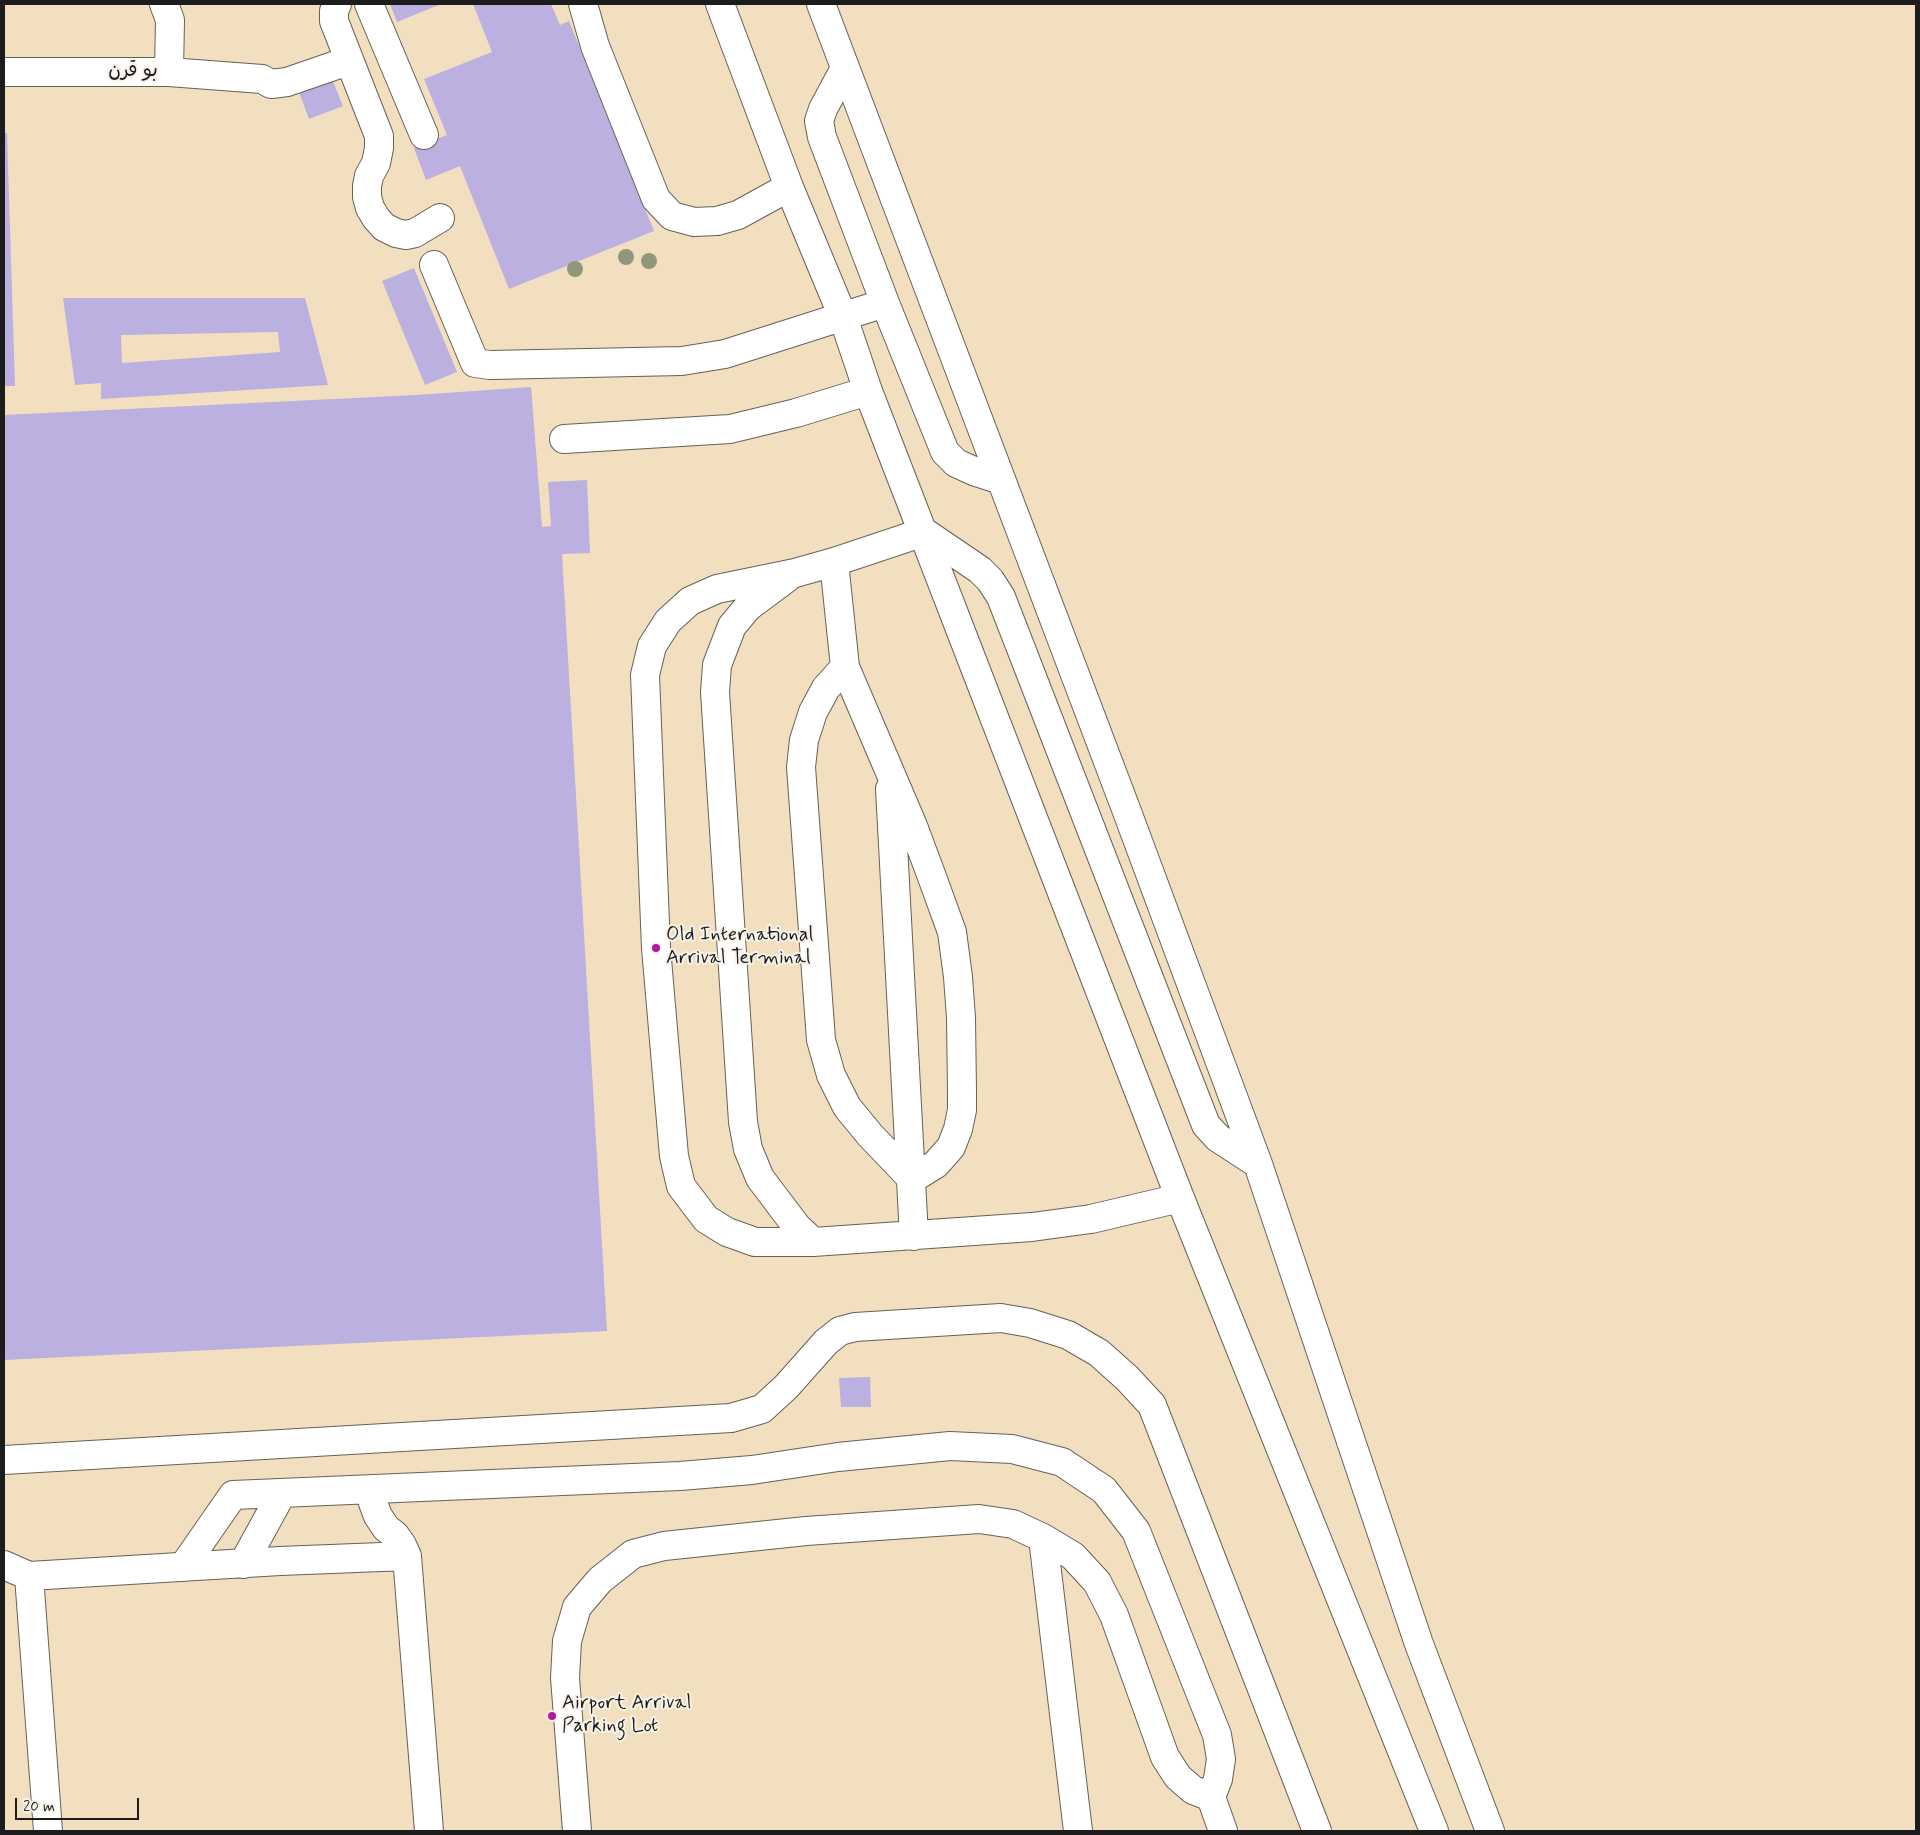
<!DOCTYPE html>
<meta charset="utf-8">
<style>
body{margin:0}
#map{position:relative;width:1920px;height:1835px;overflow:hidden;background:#f1dfc0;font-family:Mynerve,sans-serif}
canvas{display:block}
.frame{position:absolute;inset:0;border:5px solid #1c1c1c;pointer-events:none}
.scale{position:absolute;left:15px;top:1798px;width:124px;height:22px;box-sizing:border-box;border:2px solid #1c1c1c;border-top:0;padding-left:6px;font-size:15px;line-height:18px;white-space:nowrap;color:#1c1c1c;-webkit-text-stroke:4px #f7f3e8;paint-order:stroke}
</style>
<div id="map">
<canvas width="1920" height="1835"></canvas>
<div class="frame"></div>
<div class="scale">20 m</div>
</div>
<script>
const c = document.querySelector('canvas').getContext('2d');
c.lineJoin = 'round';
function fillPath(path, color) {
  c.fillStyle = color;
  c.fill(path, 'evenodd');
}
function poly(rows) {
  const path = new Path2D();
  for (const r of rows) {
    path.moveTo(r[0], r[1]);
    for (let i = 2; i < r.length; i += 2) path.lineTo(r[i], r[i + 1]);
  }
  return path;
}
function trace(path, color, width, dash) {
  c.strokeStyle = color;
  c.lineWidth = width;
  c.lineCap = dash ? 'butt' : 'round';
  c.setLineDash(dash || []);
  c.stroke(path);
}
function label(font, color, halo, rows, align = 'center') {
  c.font = font + ' Mynerve,"Playpen Sans Arabic",sans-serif';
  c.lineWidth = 4;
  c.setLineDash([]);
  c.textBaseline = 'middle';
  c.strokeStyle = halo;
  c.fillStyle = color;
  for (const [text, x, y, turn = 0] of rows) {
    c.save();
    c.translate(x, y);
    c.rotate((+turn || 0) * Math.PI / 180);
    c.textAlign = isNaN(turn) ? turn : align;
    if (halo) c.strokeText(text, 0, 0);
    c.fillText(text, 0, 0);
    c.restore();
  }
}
fillPath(poly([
 [390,4,441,4,397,22],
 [473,4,551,4,560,25,569,21,654,231,509,289,460,166,426,180,414,148,447,135,424,79,492,52],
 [330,74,343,106,309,119,297,87],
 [4,133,7,133,15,386,4,386],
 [414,268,457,372,425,385,382,281],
 [63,298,305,298,328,385,101,399,101,383,75,385],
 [278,332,280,352,122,363,121,335],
 [531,387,542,527,551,526,548,482,587,480,590,553,562,554,607,1331,4,1360,4,415,416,395],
 [870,1377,871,1407,841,1407,839,1378]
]), '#bbb0df');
const minor = poly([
 [164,4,170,20,169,72],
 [337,4,334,11,334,21,379,136,379,148,376,163,369,176,367,186,367,197,370,208,376,218,384,227,396,233,406,235,415,233,440,218],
 [369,4,424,135],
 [583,4,595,46,656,199,672,216,694,222,717,221,738,215,789,187],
 [720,4,789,187,843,317,868,391,1180,1198,1434,1831],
 [821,4,1126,809,1258,1164,1419,1644,1490,1831],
 [845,68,823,109,819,121,822,137,885,303,945,452,956,463,976,472,1001,480],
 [4,72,169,72,262,79,271,84,287,82,348,61],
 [434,265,475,363,490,365,682,361,725,354,885,303],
 [564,439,730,429,796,413,868,391],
 [834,562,845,667,913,826,932,877,952,932,958,977,961,1018,962,1091,962,1110,958,1129,951,1147,936,1164,912,1179,870,1135,847,1107,831,1075,821,1040,801,767,804,740,813,712,826,688,845,667],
 [787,578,748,607,732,626,717,665,715,692,743,1122,748,1149,760,1178,797,1227,813,1242],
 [890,789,914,1236],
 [1180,1198,1091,1219,1032,1227,813,1242,755,1242,727,1232,706,1219,681,1186,674,1156,656,948,645,675,652,646,668,621,690,601,717,589,795,573,834,562,924,532,980,570,990,580,1001,597,1206,1125,1218,1138,1258,1164],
 [4,1460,731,1418,762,1409,786,1387,826,1342,840,1331,855,1327,1001,1318,1030,1323,1068,1335,1099,1353,1127,1378,1152,1405,1317,1831],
 [374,1489,373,1503,378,1516,386,1528,395,1535,402,1545,407,1556,429,1831],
 [1043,1538,1073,1556,1097,1582,1114,1615,1165,1757,1178,1777,1193,1790,1211,1797],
 [243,1564,282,1493],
 [4,1565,29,1576,280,1561,407,1556],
 [183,1567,233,1495,680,1476,752,1470,838,1457,950,1446,1012,1449,1062,1462,1104,1490,1136,1531,1217,1735,1221,1759,1218,1779,1211,1797,1223,1831],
 [29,1576,48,1831],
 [577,1831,565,1678,567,1641,577,1607,600,1580,633,1554,664,1546,806,1531,979,1519,1013,1524,1043,1538,1078,1831]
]);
trace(minor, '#676055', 30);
trace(minor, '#fff', 28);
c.fillStyle = '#90977c';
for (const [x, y] of [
 [626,257],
 [649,261],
 [575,269]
]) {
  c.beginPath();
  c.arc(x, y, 8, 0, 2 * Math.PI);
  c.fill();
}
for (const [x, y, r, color] of [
 [656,948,5,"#b5179e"],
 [552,1716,5,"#b5179e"]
]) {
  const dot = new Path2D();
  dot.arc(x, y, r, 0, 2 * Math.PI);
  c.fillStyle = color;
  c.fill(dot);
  trace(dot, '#f7f3e8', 2);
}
label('20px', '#1c1c1c', '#f7f3e8', [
 ["بو قرن",133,72]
]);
label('20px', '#1c1c1c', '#f7f3e8', [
 ["Old International",666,936],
 ["Arrival Terminal",666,959],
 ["Airport Arrival",562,1704],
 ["Parking Lot",562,1727]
], 'left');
</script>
